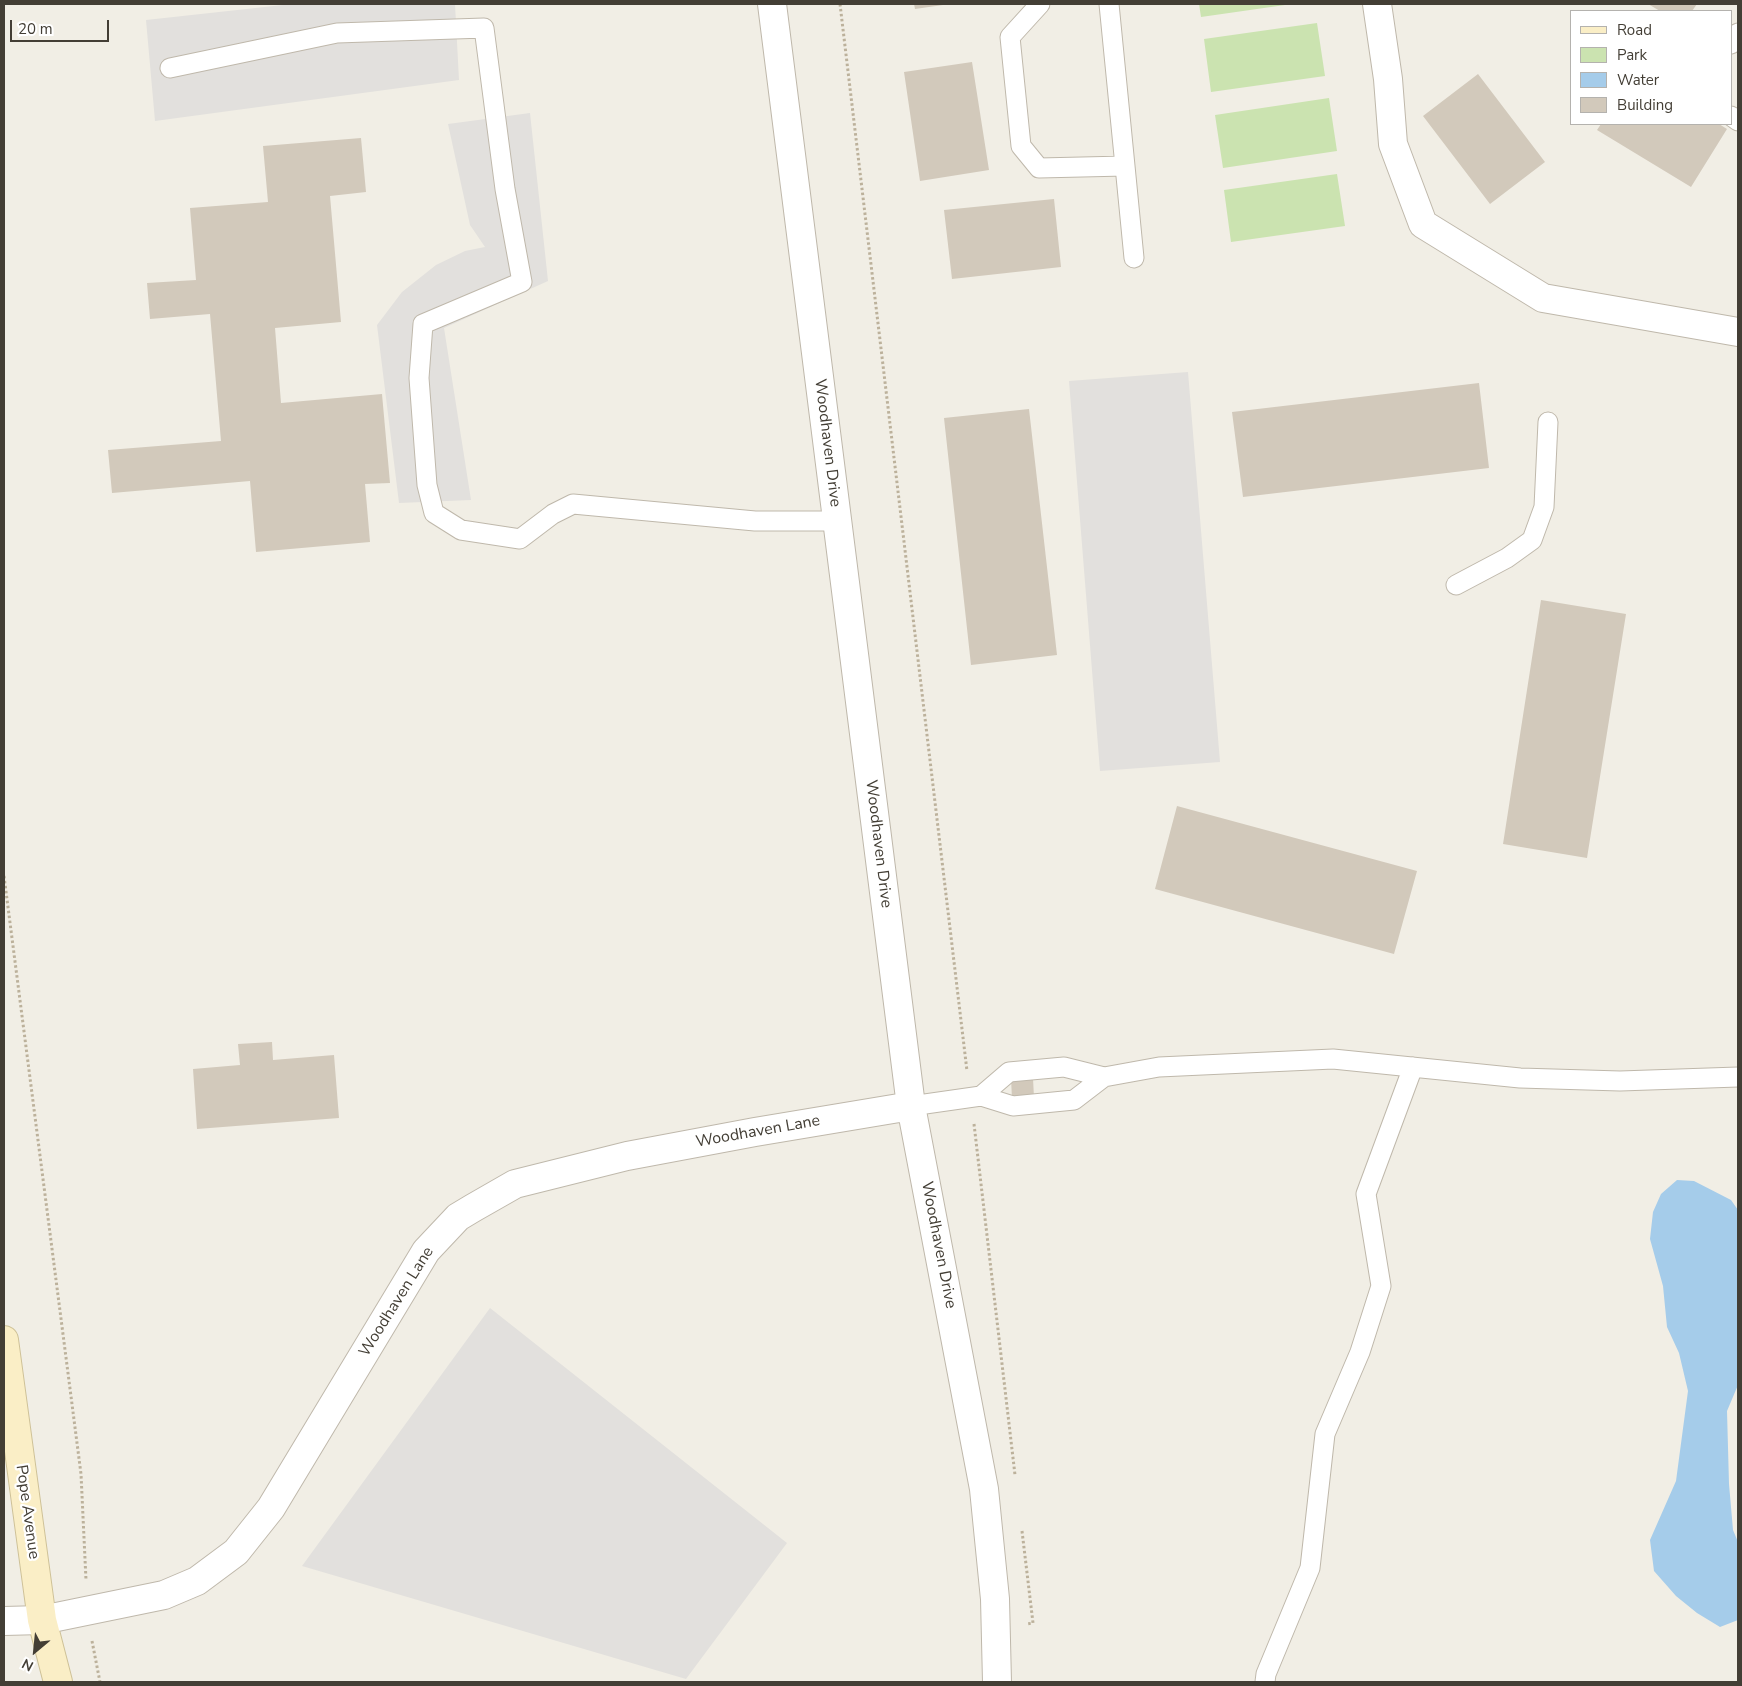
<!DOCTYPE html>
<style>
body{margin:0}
#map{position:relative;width:1742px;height:1686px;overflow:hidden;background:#f1eee5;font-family:"Nunito Sans",sans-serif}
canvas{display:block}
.frame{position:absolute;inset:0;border:5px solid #433e35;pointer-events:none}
.legend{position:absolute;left:1570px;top:10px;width:162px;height:115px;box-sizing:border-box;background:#fff;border:1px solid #b4b2ae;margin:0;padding:6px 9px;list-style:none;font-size:15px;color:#433e35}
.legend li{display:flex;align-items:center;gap:10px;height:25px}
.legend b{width:25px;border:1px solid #b4b2ae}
.north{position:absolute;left:10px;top:1626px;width:50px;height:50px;-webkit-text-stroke:4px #fff;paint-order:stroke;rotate:208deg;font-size:14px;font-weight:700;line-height:20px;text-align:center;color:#433e35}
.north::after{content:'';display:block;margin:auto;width:18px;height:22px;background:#433e35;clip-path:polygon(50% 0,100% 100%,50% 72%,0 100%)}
.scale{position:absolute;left:10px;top:20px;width:99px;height:22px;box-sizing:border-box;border:2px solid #433e35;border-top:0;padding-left:6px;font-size:15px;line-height:18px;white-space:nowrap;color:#433e35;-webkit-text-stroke:4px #fff;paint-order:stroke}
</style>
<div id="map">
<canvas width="1742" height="1686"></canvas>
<div class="frame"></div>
<ul class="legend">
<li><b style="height:6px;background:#faeec6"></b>Road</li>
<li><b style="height:14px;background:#cbe3b0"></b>Park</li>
<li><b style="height:14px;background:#a5ccea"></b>Water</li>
<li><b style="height:14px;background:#d2c9bb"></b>Building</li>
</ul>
<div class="north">N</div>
<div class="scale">20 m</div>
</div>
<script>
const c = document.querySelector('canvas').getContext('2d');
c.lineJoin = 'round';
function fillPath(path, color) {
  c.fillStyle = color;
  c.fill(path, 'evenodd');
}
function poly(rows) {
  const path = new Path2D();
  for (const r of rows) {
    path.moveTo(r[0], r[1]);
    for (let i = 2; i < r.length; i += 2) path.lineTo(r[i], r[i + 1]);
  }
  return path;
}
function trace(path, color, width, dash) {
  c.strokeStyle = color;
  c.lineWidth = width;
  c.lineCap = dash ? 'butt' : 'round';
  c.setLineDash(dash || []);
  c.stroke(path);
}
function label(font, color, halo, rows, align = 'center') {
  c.font = font + ' "Nunito Sans",sans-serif';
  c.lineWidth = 4.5;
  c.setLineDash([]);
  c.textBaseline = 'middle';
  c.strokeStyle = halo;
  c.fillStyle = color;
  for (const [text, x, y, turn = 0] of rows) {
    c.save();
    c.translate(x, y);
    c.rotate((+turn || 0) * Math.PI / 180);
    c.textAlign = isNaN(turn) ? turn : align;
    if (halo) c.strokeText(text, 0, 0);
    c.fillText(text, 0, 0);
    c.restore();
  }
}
fillPath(poly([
 [1199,4,1292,4,1201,17],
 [1317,23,1325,76,1211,92,1204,39],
 [1329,98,1337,151,1223,168,1215,115],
 [1337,174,1345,226,1231,242,1224,190]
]), '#cbe3b0');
fillPath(poly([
 [292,4,455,4,459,80,155,121,146,20],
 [530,113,548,281,444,328,471,500,399,503,377,325,402,292,436,265,465,251,485,247,470,225,448,124],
 [1188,372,1220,762,1100,771,1069,381],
 [490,1308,787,1543,686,1679,302,1566]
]), '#e2e0dd');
fillPath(poly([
 [1677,1180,1694,1181,1731,1200,1738,1210,1738,1385,1727,1411,1729,1484,1733,1530,1738,1542,1738,1620,1720,1627,1697,1613,1676,1596,1654,1571,1650,1540,1676,1481,1688,1391,1679,1353,1667,1327,1663,1286,1650,1239,1653,1212,1661,1194]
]), '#a5ccea');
fillPath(poly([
 [914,4,943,4,943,5,915,9],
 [1648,4,1697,4,1692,11,1660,11],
 [972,62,989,170,920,181,904,72],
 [1478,74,1545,162,1490,204,1423,116],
 [1601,124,1719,124,1727,129,1691,187,1597,130],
 [361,138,366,192,330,196,341,322,275,328,281,403,382,394,390,483,365,484,370,542,256,552,250,481,112,493,108,450,221,441,210,314,150,319,147,283,196,280,190,208,268,202,263,146],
 [1054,199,1061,267,952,279,944,210],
 [1479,383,1489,468,1243,497,1232,412],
 [1029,409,1057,655,971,665,944,418],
 [1541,600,1626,614,1587,858,1503,844],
 [1177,806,1417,871,1394,954,1155,889],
 [272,1042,273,1060,334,1055,339,1118,197,1129,193,1069,240,1065,238,1044],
 [1011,1078,1033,1078,1034,1098,1012,1099]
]), '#d2c9bb');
const lane = poly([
 [1040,4,1010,37,1021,146,1039,168,1125,166,1134,258],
 [1109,4,1125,166],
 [1731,44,1738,33],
 [170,68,337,33,484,28,505,189,522,282,423,324,419,378,427,485,434,513,461,530,520,539,553,514,573,504,755,521,837,521],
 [1731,116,1738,121],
 [1456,585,1507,558,1532,540,1544,507,1548,422],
 [981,1096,1009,1072,1064,1067,1104,1077],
 [911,1106,981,1096,1013,1106,1074,1100,1104,1077,1159,1067,1333,1059,1520,1078,1620,1081,1738,1077],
 [1265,1682,1266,1674,1310,1568,1325,1434,1360,1352,1381,1286,1366,1194,1413,1067]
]);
const street = poly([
 [772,4,911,1106,984,1489,995,1599,997,1682],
 [1377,4,1388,79,1393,144,1423,224,1543,298,1738,332],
 [4,1621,42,1620,164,1595,197,1581,236,1552,271,1508,426,1251,458,1217,473,1208,515,1184,627,1156,755,1132,911,1106]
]);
const secondary = poly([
 [4,1340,42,1620,58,1682]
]);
trace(lane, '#bfb8ab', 21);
trace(street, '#bfb8ab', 30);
trace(secondary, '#cec197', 30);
trace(poly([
 [840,4,967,1071],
 [4,876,81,1474,86,1580],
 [974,1124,1015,1475],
 [1022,1531,1033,1623,1027,1624],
 [92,1641,100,1682]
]), '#bcb19b', 3, [2.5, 2.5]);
trace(lane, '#fff', 19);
trace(street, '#fff', 28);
trace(secondary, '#faeec6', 28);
label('16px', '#433e35', '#fff', [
 ["Woodhaven Drive",827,443,83],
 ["Woodhaven Drive",878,844,83],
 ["Woodhaven Lane",758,1132,-10],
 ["Woodhaven Drive",938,1245,79],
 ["Woodhaven Lane",397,1302,-58],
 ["Pope Avenue",27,1512,82]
]);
</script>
